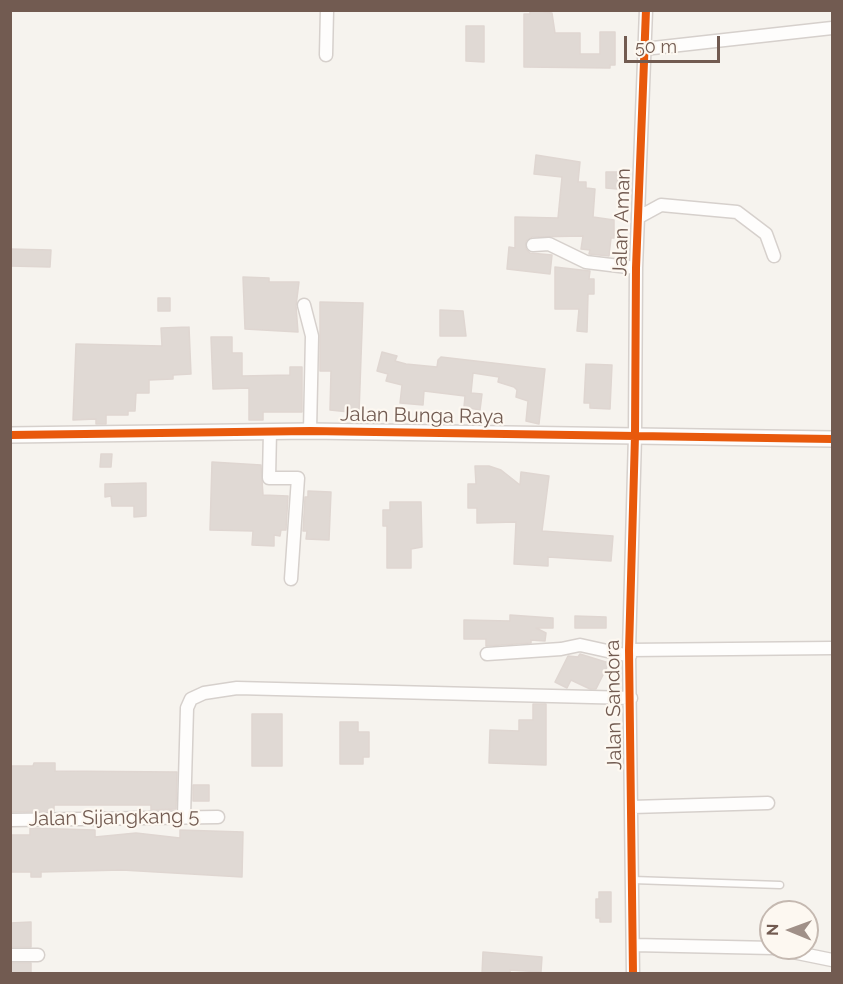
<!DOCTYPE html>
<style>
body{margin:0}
#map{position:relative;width:843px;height:984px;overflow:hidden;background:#f6f3ee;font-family:Raleway,sans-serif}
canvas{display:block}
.frame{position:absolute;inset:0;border:12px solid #725b51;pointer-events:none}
.north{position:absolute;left:759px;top:900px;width:60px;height:60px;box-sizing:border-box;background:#fdf8f1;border:2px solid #c5b9b1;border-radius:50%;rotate:271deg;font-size:16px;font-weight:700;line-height:24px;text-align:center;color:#725b51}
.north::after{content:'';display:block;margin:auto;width:21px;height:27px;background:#a09088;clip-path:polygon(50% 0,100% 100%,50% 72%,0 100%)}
.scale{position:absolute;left:624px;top:36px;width:96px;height:27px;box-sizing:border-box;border:3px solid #725b51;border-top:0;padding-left:8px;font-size:18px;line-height:21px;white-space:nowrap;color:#725b51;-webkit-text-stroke:4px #fdf8f1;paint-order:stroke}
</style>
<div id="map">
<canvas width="843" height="984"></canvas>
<div class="frame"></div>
<div class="north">N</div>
<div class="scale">50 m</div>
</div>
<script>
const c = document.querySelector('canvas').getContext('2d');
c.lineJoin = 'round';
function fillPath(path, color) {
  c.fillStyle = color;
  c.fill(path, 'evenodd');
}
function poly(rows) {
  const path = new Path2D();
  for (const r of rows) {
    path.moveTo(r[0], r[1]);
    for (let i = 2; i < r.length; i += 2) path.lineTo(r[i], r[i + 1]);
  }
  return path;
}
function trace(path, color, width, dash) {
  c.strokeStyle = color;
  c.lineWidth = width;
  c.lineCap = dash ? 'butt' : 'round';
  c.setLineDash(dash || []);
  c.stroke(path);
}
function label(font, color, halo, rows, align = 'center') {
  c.font = font + ' Raleway,sans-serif';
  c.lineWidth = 4.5;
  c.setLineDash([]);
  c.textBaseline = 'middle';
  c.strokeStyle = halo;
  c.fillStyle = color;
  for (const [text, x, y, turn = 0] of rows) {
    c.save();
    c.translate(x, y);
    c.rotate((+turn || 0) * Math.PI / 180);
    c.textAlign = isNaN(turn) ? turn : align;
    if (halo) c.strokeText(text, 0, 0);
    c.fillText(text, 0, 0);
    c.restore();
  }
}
const building = poly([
 [530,10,552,13,555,33,580,33,580,54,600,54,600,32,615,32,615,65,610,65,610,68,524,67,524,14,530,14,530,10],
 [466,26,484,26,484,62,466,61,466,26],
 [536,155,580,162,578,182,586,182,586,188,595,189,593,217,614,220,614,238,611,238,609,256,589,254,590,250,581,249,583,236,532,237,526,241,526,249,530,253,552,255,550,274,507,269,509,247,515,248,515,217,558,218,562,177,534,174,536,155],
 [606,172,618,172,617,189,606,188,606,172],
 [10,249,51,250,50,267,10,266,10,249],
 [555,267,590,271,589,279,594,279,594,294,588,294,587,332,577,331,579,309,555,309,555,267],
 [243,277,269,278,269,282,299,282,296,306,298,332,245,329,243,277],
 [158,298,170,298,170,311,158,311,158,298],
 [320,302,363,303,359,413,330,410,331,371,320,371,320,302],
 [440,310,463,311,466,336,440,336,440,310],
 [189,327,191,374,173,375,173,379,149,380,149,393,136,393,135,411,128,411,128,415,106,415,106,424,96,424,96,419,73,420,76,344,162,346,161,328,189,327],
 [211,337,232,337,232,353,242,353,242,376,290,375,290,367,302,367,302,412,263,412,263,420,249,420,249,388,213,389,211,337],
 [382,352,397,356,395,361,406,364,437,367,438,360,441,357,545,369,539,424,526,421,528,401,516,397,517,390,514,387,498,382,499,377,473,373,471,393,482,394,480,410,464,407,465,396,424,391,423,405,400,403,402,385,386,381,388,374,377,371,382,352],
 [586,364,612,365,610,409,590,408,590,403,584,403,586,364],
 [101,454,112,454,111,467,100,467,101,454],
 [212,462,261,465,263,495,288,496,286,530,281,530,280,536,274,535,274,546,252,545,253,531,210,530,212,462],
 [475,466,489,466,501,470,520,485,521,472,549,476,542,531,613,536,611,561,548,557,548,566,514,564,516,522,477,523,477,508,468,508,468,484,476,484,475,466],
 [146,483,146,516,134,517,134,506,112,506,111,496,105,497,105,484,146,483],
 [308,491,331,492,329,540,306,539,307,531,303,531,305,497,308,497,308,491],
 [390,502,421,502,422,547,411,549,411,568,387,568,387,526,383,526,383,510,390,510,390,502],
 [510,615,553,618,553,628,536,628,546,633,545,641,531,640,531,643,486,646,486,639,464,639,464,620,510,621,510,615],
 [575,616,606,617,606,628,575,628,575,616],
 [580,654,609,663,596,689,590,689,571,680,567,688,555,682,568,656,578,657,580,654],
 [533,704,546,704,546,765,489,763,490,730,519,731,519,720,533,720,533,704],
 [252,714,282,714,282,766,252,766,252,714],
 [340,722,358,722,358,732,369,732,369,757,363,757,363,764,340,764,340,722],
 [34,763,55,763,55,771,177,772,176,809,151,810,151,805,54,805,54,811,10,812,10,766,33,766,34,763],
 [193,785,209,785,209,801,193,801,193,785],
 [30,828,95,830,95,837,136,833,180,838,180,830,243,832,242,877,122,870,41,872,41,877,31,877,31,872,10,872,10,835,30,835,30,828],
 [599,892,611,892,611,922,600,922,600,918,596,918,596,899,599,899,599,892],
 [31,922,31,947,10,947,10,923,31,922],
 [483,952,542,957,541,972,510,970,510,974,482,974,483,952],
 [10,963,31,963,31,974,10,974,10,963]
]);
fillPath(building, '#e0d9d4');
trace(building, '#dfd6d1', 1.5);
const service = poly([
 [633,880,780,885]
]);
const minor = poly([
 [644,49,832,28],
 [326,55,327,10],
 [639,217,661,205,737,212,766,234,774,256],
 [533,245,549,244,586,262,636,268],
 [304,305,312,336,310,431],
 [270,431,269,478,298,478,291,579],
 [629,650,832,648],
 [487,654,561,649,580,645,630,656],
 [632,807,768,803],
 [184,816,187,708,191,699,204,693,237,688,631,698],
 [10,820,218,817],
 [634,945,773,948,832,960],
 [10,955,38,955],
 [633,974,629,650,635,436,636,268,646,10]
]);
const tertiary = poly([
 [10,435,310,431,832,439]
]);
trace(service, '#d6d0cc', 9);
trace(minor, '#d6d0cc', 15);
trace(tertiary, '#d6d0cc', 18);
trace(service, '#fefdfc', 6);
trace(minor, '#fefdfc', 12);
trace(tertiary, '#fefdfc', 15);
trace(poly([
 [10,435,310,431,832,439],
 [633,974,629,650,635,436,636,268,646,10]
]), '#e8590c', 8);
label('20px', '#725b51', '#fdf8f1', [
 ["Jalan Aman",622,222,-88],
 ["Jalan Bunga Raya",422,416,1],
 ["Jalan Sandora",614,705,-91],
 ["Jalan Sijangkang 5",114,818,-1]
]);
</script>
